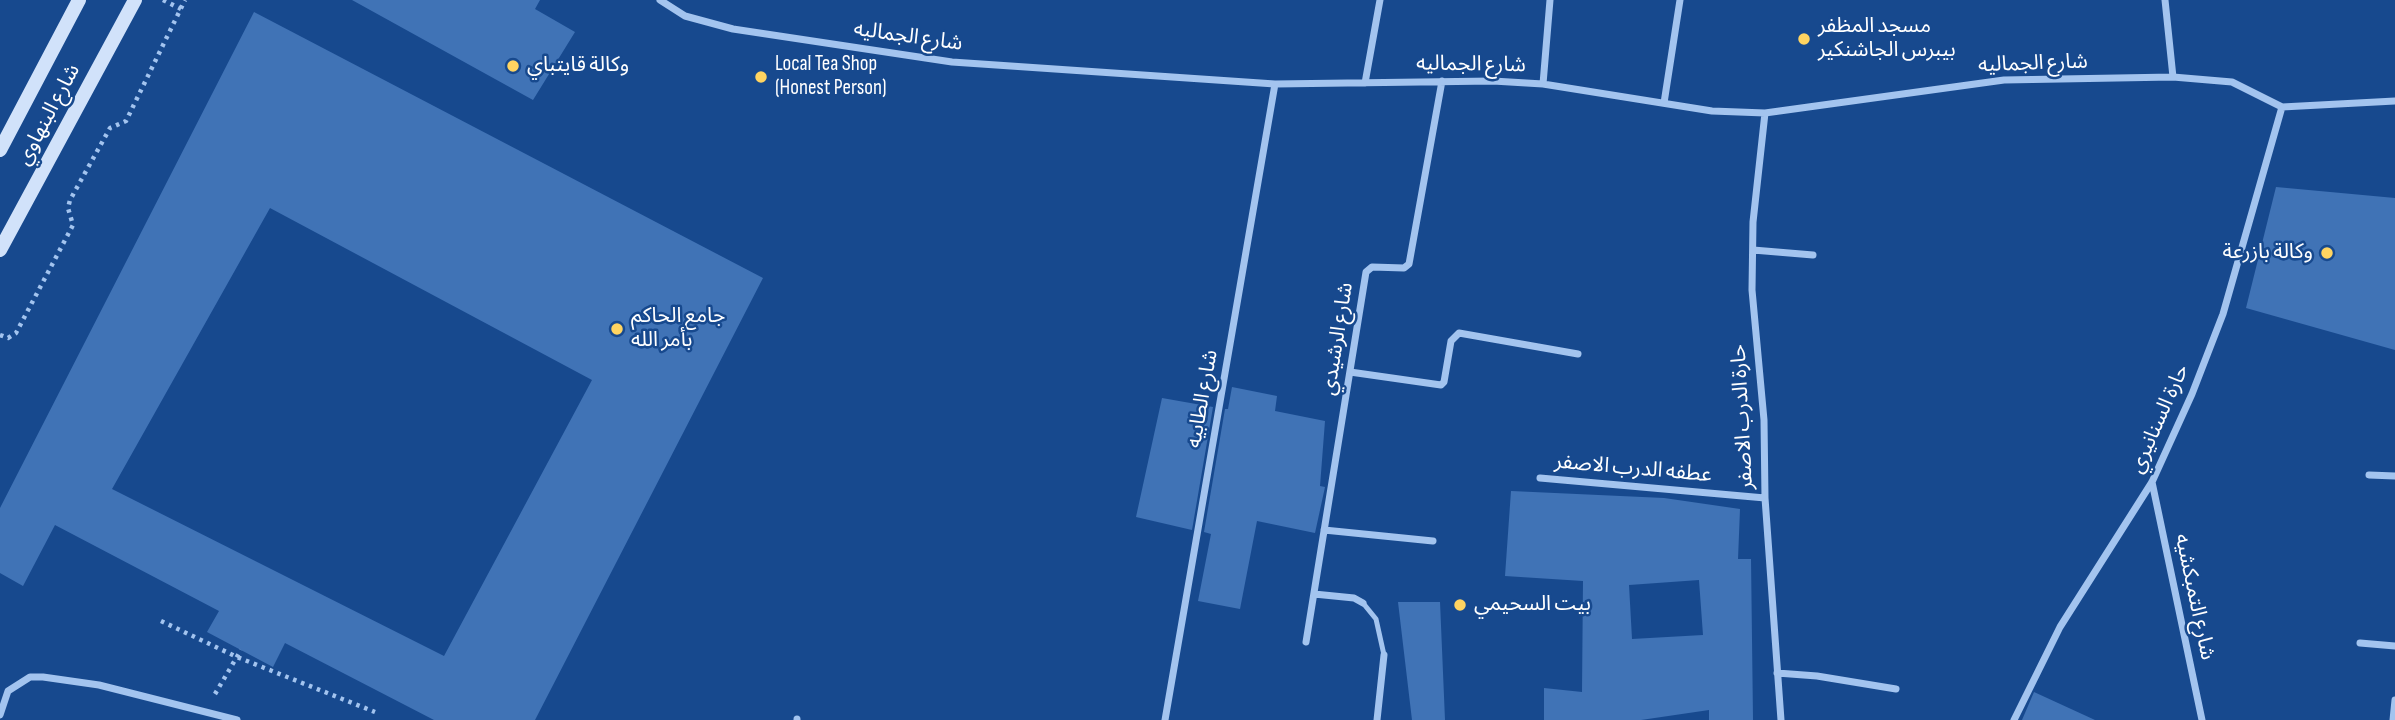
<!DOCTYPE html>
<meta charset="utf-8">
<style>
body{margin:0}
canvas{display:block;background:#17498e}
</style>
<canvas width="2395" height="720"></canvas>
<script>
const c = document.querySelector('canvas').getContext('2d');
c.lineJoin = 'round';
function fillPath(path, color) {
  c.fillStyle = color;
  c.fill(path, 'evenodd');
}
function poly(rows) {
  const path = new Path2D();
  for (const r of rows) {
    path.moveTo(r[0], r[1]);
    for (let i = 2; i < r.length; i += 2) path.lineTo(r[i], r[i + 1]);
  }
  return path;
}
function trace(path, color, width, dash) {
  c.strokeStyle = color;
  c.lineWidth = width;
  c.lineCap = dash ? 'butt' : 'round';
  c.setLineDash(dash || []);
  c.stroke(path);
}
function label(font, color, halo, rows, align = 'center') {
  c.font = font + ' "Sofia Sans Condensed","Noto Sans Arabic",sans-serif';
  c.lineWidth = 5;
  c.setLineDash([]);
  c.textBaseline = 'middle';
  c.strokeStyle = halo;
  c.fillStyle = color;
  for (const [text, x, y, turn = 0] of rows) {
    c.save();
    c.translate(x, y);
    c.rotate((+turn || 0) * Math.PI / 180);
    c.textAlign = isNaN(turn) ? turn : align;
    if (halo) c.strokeText(text, 0, 0);
    c.fillText(text, 0, 0);
    c.restore();
  }
}
fillPath(poly([
 [352,0,540,0,535,9,575,32,533,100],
 [254,12,763,278,535,720,434,720,285,643,273,667,207,632,219,611,55,525,23,586,0,573,0,508],
 [270,208,592,380,444,656,112,489],
 [2276,187,2395,198,2395,350,2246,308],
 [1232,387,1277,396,1275,411,1325,421,1320,486,1325,487,1315,533,1257,521,1240,609,1198,601,1211,534,1204,532,1225,409,1228,409],
 [1162,398,1213,407,1192,530,1136,517],
 [1511,491,1664,498,1740,509,1738,559,1751,559,1753,720,1709,720,1709,710,1641,720,1544,720,1544,688,1582,692,1583,581,1505,576],
 [1699,580,1703,635,1632,639,1629,585],
 [1398,602,1440,602,1445,720,1412,720],
 [2034,692,2095,720,2022,720]
]), '#4073b6');
trace(poly([
 [163,0,181,9],
 [0,335,8,338,16,333,73,225,68,208,70,200,110,128,126,121,185,0],
 [161,621,237,657,375,712],
 [215,694,241,650]
]), '#a3c4ef', 4.5, [3.5, 5]);
trace(poly([
 [1363,603,1376,619,1384,655]
]), '#a3c4ef', 5);
trace(poly([
 [660,0,685,16,733,29,952,62,1275,84,1493,81,1543,84,1712,111,1765,113,2004,80,2173,77,2232,82,2282,107],
 [2165,0,2173,77],
 [1365,83,1380,0],
 [1543,84,1550,0],
 [1664,103,1680,0],
 [2282,107,2395,101],
 [1765,113,1753,222,1752,290,1764,420,1765,498,1781,720],
 [1753,250,1813,255],
 [1350,372,1441,385,1444,382,1451,341,1459,333,1578,354],
 [2369,475,2395,476],
 [1540,478,1765,498],
 [2152,482,2202,720],
 [1324,530,1433,541],
 [1314,594,1354,598,1363,603],
 [1306,642,1366,272,1372,267,1404,268,1409,264,1442,81],
 [2360,643,2395,646],
 [1777,673,1817,676,1896,689],
 [0,715,8,691,30,677,43,677,99,685,237,720],
 [797,720,797,719],
 [1165,720,1275,84],
 [1377,720,1384,655],
 [2014,720,2060,627,2152,482,2192,394,2223,314,2282,107],
 [2393,720,2395,700]
]), '#a3c4ef', 7);
trace(poly([
 [0,150,79,0],
 [0,250,135,0]
]), '#d1e2fa', 14);
for (const [x, y, r, color] of [
 [1804,39,7,"#ffd461"],
 [513,66,7,"#ffd461"],
 [761,77,7,"#ffd461"],
 [2327,253,7,"#ffd461"],
 [617,329,7,"#ffd461"],
 [1460,605,7,"#ffd461"]
]) {
  const dot = new Path2D();
  dot.arc(x, y, r, 0, 2 * Math.PI);
  c.fillStyle = color;
  c.fill(dot);
  trace(dot, '#17498e', 2.5);
}
label('21px', '#fff', '#17498e', [
 ["مسجد المظفر",1818,27],
 ["بيبرس الجاشنكير",1818,51],
 ["Local Tea Shop",775,65],
 ["(Honest Person)",775,89],
 ["وكالة قايتباي",527,66],
 ["وكالة بازرعة",2313,253,"right"],
 ["جامع الحاكم",631,317],
 ["بأمر الله",631,341],
 ["بيت السحيمي",1474,605]
], 'left');
label('21px', '#fff', '#17498e', [
 ["شارع الجماليه",908,37,8],
 ["شارع الجماليه",2033,64,-2],
 ["شارع الجماليه",1471,65,1],
 ["شارع البنهاوي",49,115,-62],
 ["شارع الرشيدي",1338,339,-81],
 ["شارع الطابيه",1203,399,-80],
 ["حارة الدرب الاصفر",1743,417,-93],
 ["حارة السنانيري",2160,419,-66],
 ["عطفه الدرب الاصفر",1633,469,5],
 ["شارع التمبكشيه",2194,597,78]
]);
</script>
